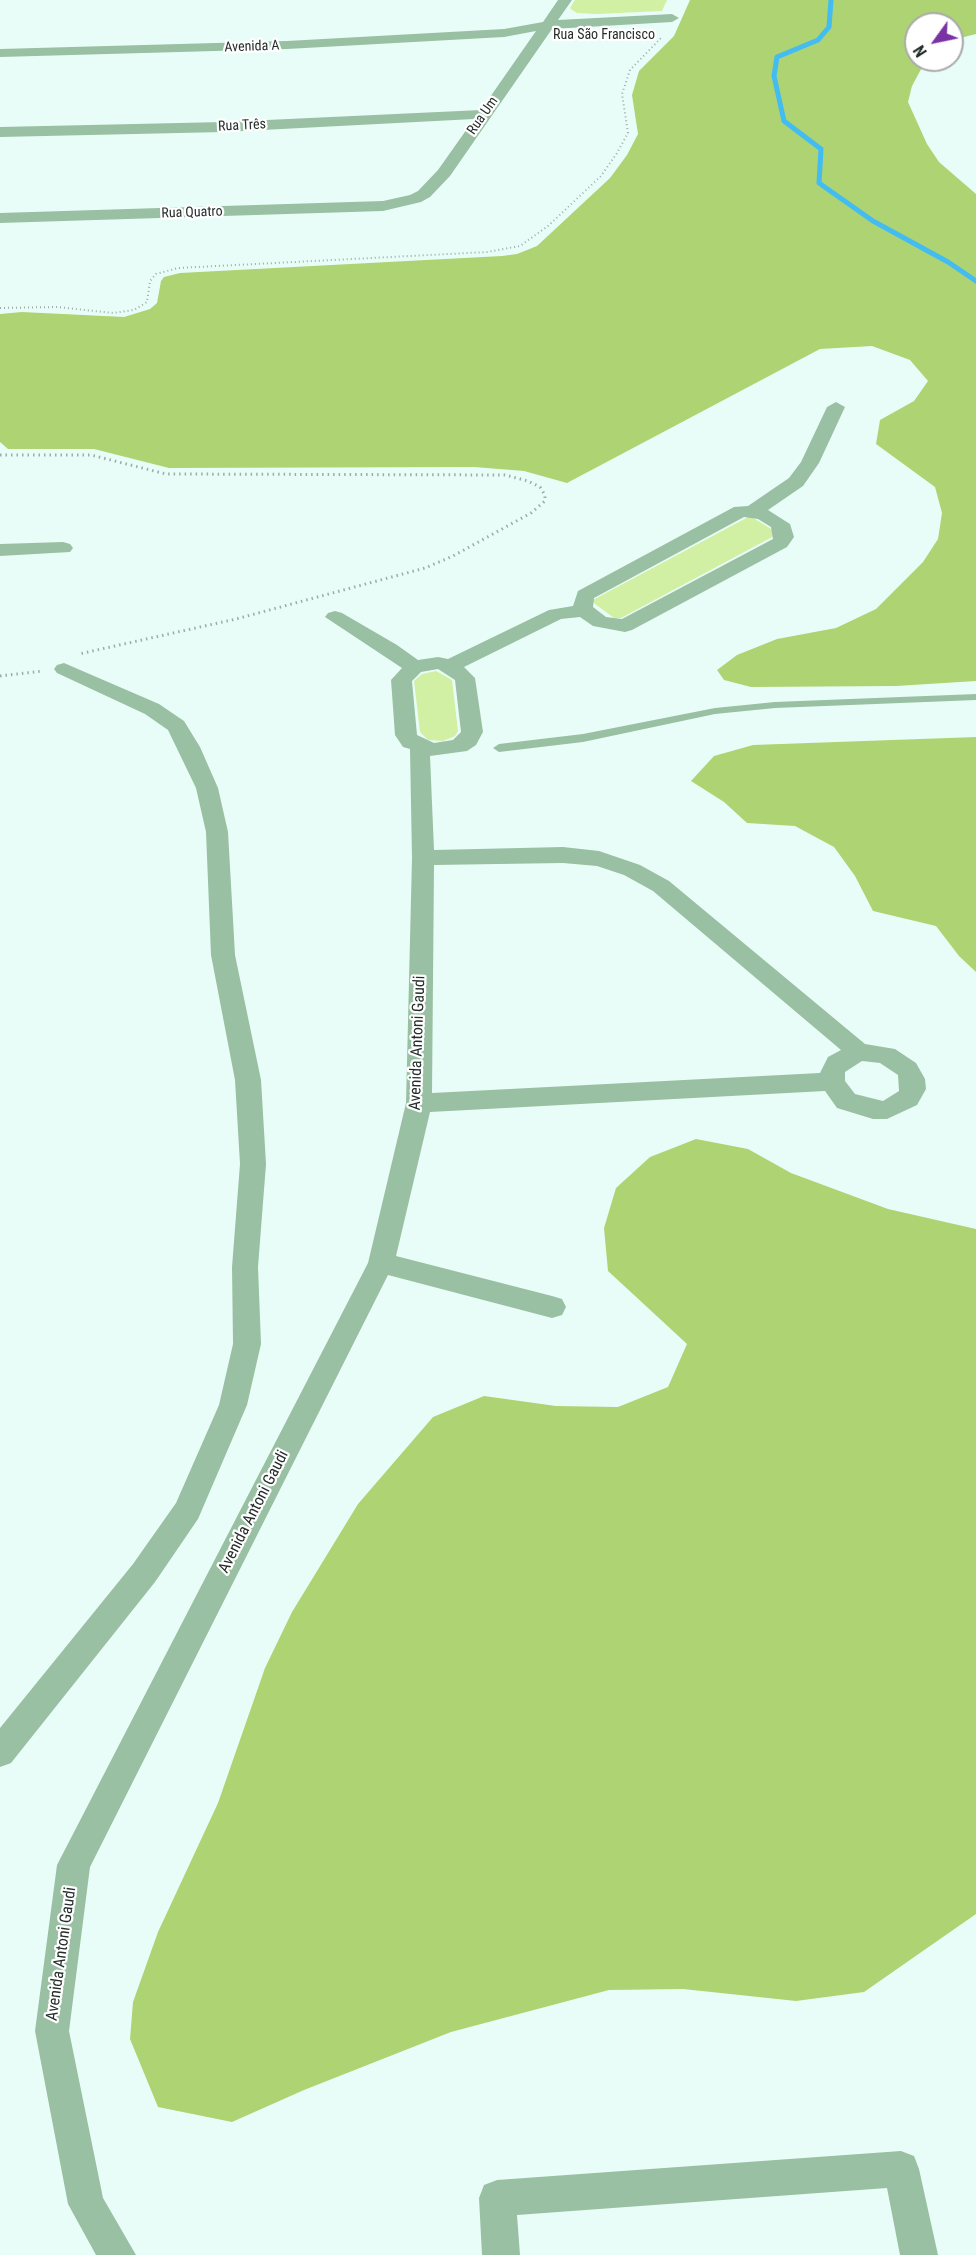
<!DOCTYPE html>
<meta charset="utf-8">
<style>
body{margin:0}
#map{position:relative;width:976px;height:2255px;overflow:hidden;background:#e9fdf8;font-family:"Roboto Condensed",sans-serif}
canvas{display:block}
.north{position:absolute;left:904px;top:12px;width:60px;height:60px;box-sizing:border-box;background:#fff;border:2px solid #a8abaa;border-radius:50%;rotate:237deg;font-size:16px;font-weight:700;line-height:24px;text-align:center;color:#252d2b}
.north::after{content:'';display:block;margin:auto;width:21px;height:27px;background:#7a32a4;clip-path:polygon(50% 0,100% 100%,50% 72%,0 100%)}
</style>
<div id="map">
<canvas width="976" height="2255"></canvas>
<div class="north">N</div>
</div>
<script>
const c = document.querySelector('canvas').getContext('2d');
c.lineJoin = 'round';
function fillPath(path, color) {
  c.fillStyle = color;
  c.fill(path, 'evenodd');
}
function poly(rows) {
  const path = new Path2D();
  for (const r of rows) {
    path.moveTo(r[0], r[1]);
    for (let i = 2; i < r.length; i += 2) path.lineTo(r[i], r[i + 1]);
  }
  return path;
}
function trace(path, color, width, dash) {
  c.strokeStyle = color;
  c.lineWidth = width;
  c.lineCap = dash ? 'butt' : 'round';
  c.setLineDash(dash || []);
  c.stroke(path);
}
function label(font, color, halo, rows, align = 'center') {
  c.font = font + ' "Roboto Condensed",sans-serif';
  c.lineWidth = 4.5;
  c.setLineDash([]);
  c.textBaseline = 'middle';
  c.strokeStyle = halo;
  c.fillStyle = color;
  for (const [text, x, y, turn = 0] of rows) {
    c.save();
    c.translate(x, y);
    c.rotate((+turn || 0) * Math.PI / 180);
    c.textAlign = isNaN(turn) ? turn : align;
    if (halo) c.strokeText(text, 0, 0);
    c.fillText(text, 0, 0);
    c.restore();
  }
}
fillPath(poly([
 [575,0,667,0,662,11,597,14,577,13,572,10,570,8],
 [750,516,776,532,776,535,621,618,614,618,591,601],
 [436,671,452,680,458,731,455,736,443,741,428,740,420,732,414,681,422,674]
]), '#d1f0a3');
fillPath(poly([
 [690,0,976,0,976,34,952,40,952,24,916,24,916,60,926,60,912,86,908,102,927,144,939,162,976,194,976,681,896,686,751,687,724,680,717,670,737,655,777,639,836,628,876,609,923,562,938,539,942,513,935,487,876,444,880,420,914,401,928,381,910,360,872,346,820,349,567,483,524,471,474,467,169,468,94,449,8,449,0,442,0,314,22,312,124,317,150,309,157,303,161,281,164,277,180,273,502,256,517,254,537,246,610,178,627,155,638,134,632,95,639,71,674,36],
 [976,737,976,972,959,956,936,926,873,911,855,876,834,847,795,826,747,823,724,802,691,781,714,756,753,745],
 [696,1139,748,1149,791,1173,888,1209,976,1229,976,1914,864,1992,796,2001,683,1989,609,1990,451,2032,304,2090,232,2122,158,2107,130,2039,133,2002,158,1932,218,1803,265,1668,292,1612,358,1504,433,1417,484,1396,556,1406,618,1407,668,1387,687,1344,608,1271,604,1228,616,1188,650,1157]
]), '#aed373');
trace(poly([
 [831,0,829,27,818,40,777,57,774,76,784,121,821,149,819,183,873,221,948,262,976,281]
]), '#43bcf1', 5);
trace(poly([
 [0,308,57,307,113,313,134,310,147,302,150,281,156,274,178,268,487,252,520,246,548,226,601,176,617,153,628,133,622,94,630,70,662,37]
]), '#9daca9', 2, [1, 3]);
trace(poly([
 [0,455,91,455,166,474,505,475,528,481,540,487,545,495,545,501,531,513,453,556,425,568,236,619,79,654],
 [0,676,43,671]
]), '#9daca9', 3, [1.5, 4]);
fillPath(poly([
 [976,694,976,700,775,708,715,714,583,742,499,752,493,748,499,744,583,734,715,708,775,702,976,694]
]), '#99c0a3');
fillPath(poly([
 [558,0,572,0,558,20,672,14,679,18,672,22,552,29,450,176,430,197,421,202,383,211,0,223,0,213,383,201,410,195,418,191,438,170,474,119,224,132,0,137,0,127,224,122,481,110,536,31,504,37,287,49,0,57,0,49,287,41,504,29,543,22,558,0],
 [836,402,845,407,819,463,803,486,768,510,790,524,794,537,787,547,632,630,625,632,593,626,580,617,561,619,464,667,475,678,483,732,476,745,467,751,430,756,434,850,563,847,599,851,640,865,669,881,865,1044,895,1049,916,1063,925,1079,926,1089,917,1105,887,1119,873,1119,837,1108,825,1091,430,1112,396,1256,552,1296,562,1299,566,1307,562,1315,552,1318,388,1275,90,1867,69,2031,103,2198,136,2255,96,2255,68,2204,35,2031,57,1865,368,1263,406,1103,412,858,410,749,403,747,395,735,391,680,402,668,325,617,328,613,335,611,342,613,397,645,418,660,438,657,448,659,549,610,573,606,578,591,734,507,748,506,789,478,801,462,827,407,836,402],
 [744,517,758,519,771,527,773,539,622,619,606,617,593,607,594,598,744,517],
 [438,669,455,680,461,732,453,740,434,743,417,735,412,681,421,672,438,669],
 [563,863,597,866,624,875,653,891,841,1050,828,1057,820,1073,432,1093,434,865,563,863],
 [862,1061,880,1063,898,1075,899,1091,883,1101,855,1094,845,1081,845,1072,862,1061],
 [63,542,70,544,73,548,70,552,0,556,0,544,63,542],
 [64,663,159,704,184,721,200,747,218,788,228,832,235,955,261,1080,266,1164,258,1267,261,1344,247,1405,198,1519,155,1582,11,1763,0,1767,0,1728,133,1564,176,1503,219,1405,233,1344,232,1267,240,1164,235,1080,211,955,206,832,196,788,168,730,145,714,57,673,54,669,57,665,64,663],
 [901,2151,914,2156,919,2169,938,2255,900,2255,887,2188,517,2215,520,2255,482,2255,479,2198,484,2185,497,2180,901,2151]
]), '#99c0a3');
label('14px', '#252d2b', '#fff', [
 ["Rua São Francisco",604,35],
 ["Avenida A",252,47,-2],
 ["Rua Um",483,116,-55],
 ["Rua Três",242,126,-3],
 ["Rua Quatro",192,213,-2]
]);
label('16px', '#252d2b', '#fff', [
 ["Avenida Antoni Gaudi",418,1043,-88],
 ["Avenida Antoni Gaudi",254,1512,-63],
 ["Avenida Antoni Gaudi",62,1954,-82]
]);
</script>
